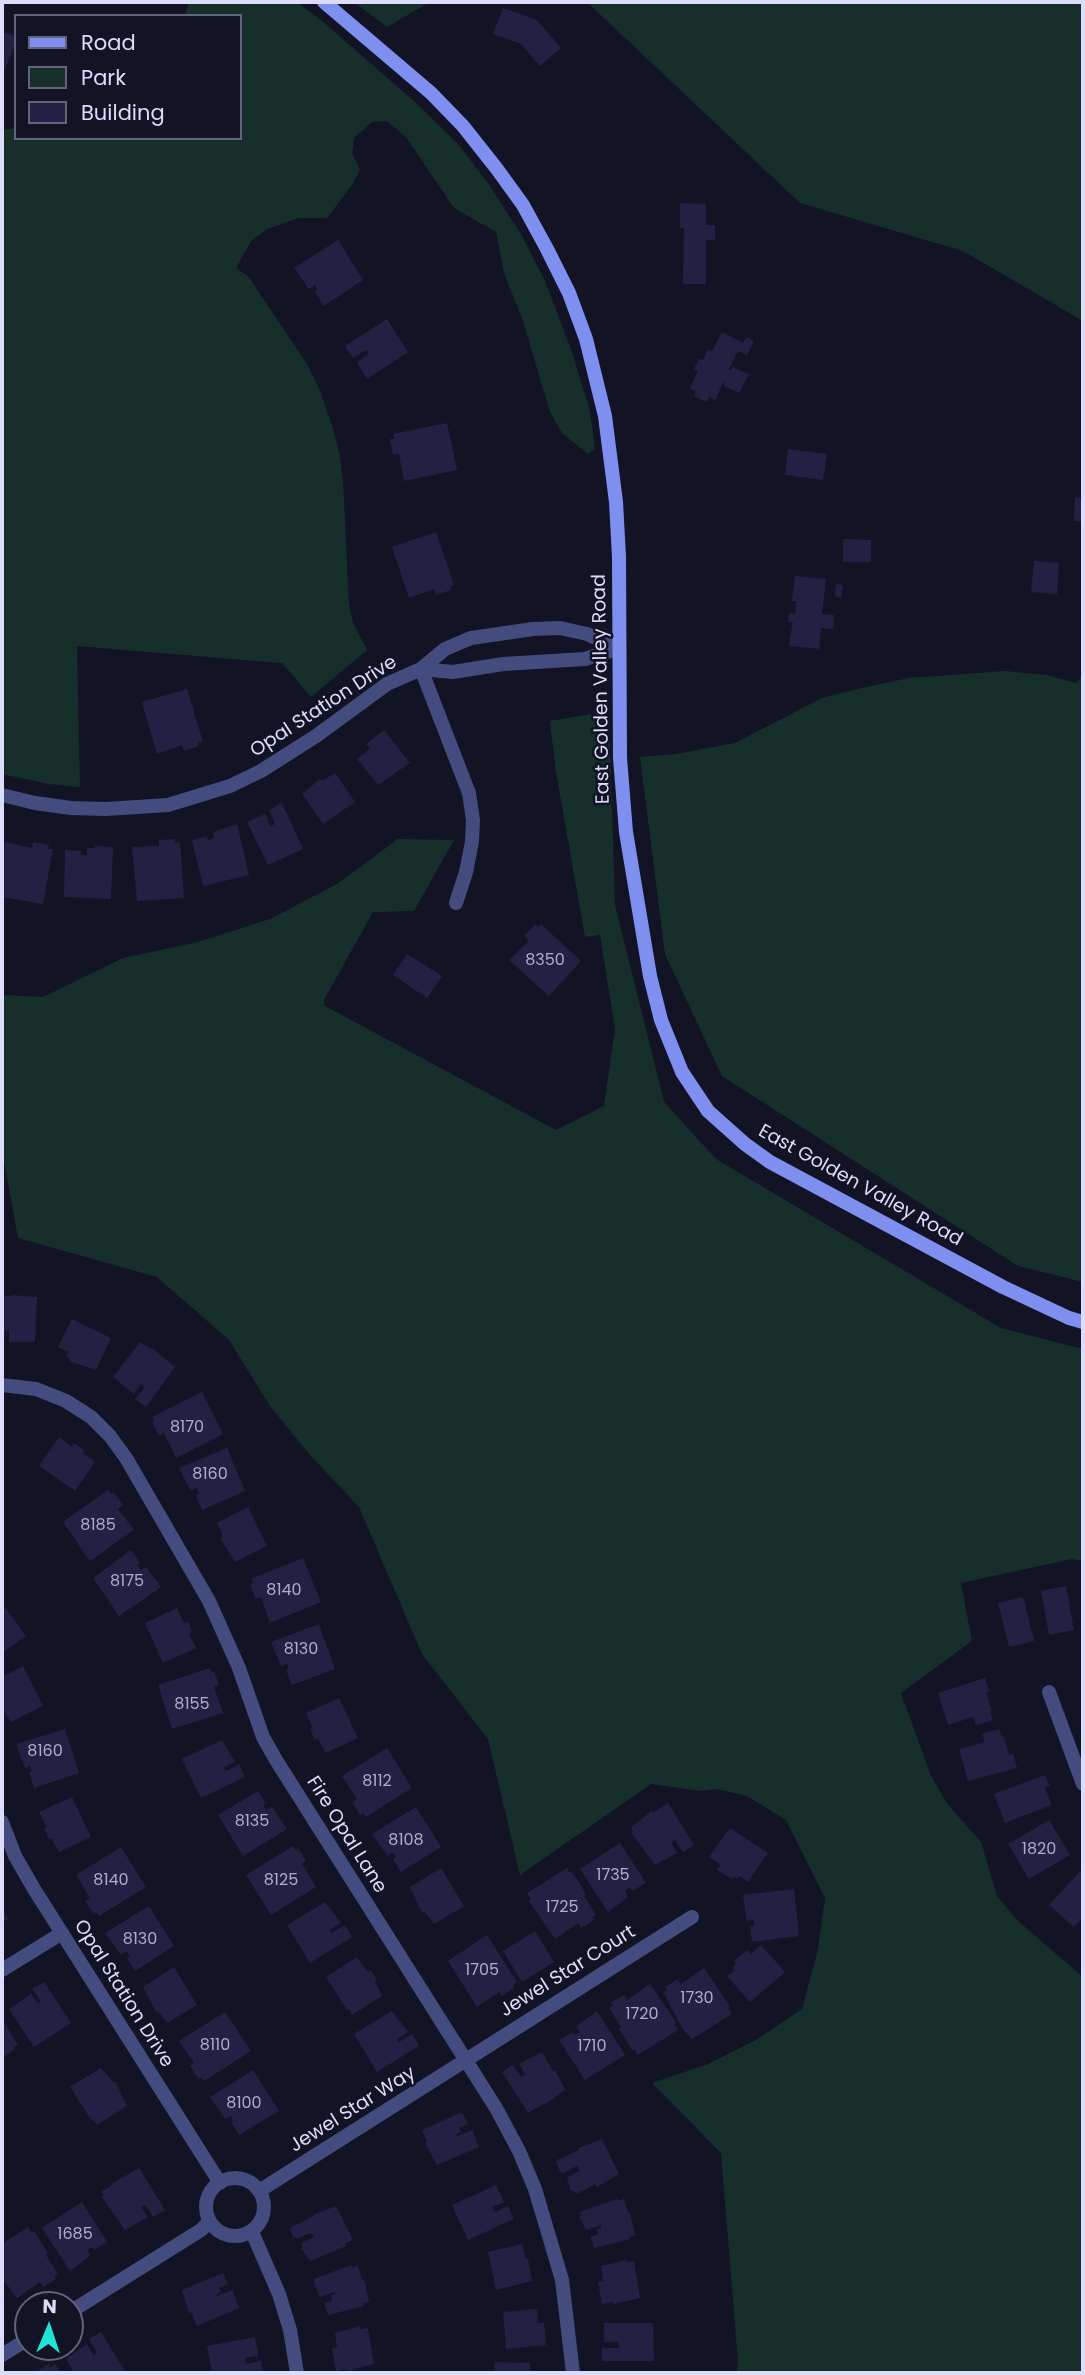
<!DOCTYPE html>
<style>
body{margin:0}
#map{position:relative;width:1085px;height:2375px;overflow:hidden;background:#131326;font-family:Poppins,sans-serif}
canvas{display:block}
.frame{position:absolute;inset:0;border:4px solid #dbddfb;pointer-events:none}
.legend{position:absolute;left:14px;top:14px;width:228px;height:126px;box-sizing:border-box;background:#131326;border:2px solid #63647b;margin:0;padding:9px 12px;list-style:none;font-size:21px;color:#dbddfb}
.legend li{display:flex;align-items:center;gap:14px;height:35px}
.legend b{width:35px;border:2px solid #63647b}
.north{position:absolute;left:14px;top:2291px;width:70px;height:70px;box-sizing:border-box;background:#131326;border:2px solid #63647b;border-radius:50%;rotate:2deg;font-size:19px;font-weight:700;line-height:28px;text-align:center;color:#dbddfb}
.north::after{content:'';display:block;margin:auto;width:24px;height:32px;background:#1ee4d5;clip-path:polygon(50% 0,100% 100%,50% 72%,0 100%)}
</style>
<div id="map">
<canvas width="1085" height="2375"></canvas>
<div class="frame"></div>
<ul class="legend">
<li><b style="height:9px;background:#7e8ff0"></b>Road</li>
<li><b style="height:19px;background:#162f2a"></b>Park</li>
<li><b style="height:19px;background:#222144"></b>Building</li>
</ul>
<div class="north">N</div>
</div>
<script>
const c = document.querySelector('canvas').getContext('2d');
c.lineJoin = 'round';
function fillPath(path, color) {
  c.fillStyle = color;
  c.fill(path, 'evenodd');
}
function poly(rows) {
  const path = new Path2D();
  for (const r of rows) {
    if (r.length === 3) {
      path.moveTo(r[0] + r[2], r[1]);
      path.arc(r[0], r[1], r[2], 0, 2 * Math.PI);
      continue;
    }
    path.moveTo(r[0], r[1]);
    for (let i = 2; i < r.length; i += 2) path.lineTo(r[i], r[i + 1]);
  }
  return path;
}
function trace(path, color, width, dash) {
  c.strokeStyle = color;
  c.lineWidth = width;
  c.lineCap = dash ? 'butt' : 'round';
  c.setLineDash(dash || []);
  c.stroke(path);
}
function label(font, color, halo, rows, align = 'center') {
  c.font = font + ' Poppins,sans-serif';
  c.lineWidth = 5;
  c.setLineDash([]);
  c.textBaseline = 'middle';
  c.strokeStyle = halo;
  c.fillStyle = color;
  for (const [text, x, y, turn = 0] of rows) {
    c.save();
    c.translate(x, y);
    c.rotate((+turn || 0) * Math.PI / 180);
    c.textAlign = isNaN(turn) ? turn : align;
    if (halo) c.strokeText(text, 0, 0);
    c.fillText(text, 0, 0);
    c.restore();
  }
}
fillPath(poly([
 [190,2,297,2,322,21,415,102,458,144,490,186,521,234,545,281,571,349,590,411,595,449,588,454,562,433,550,412,523,321,504,273,496,232,454,208,406,137,387,121,372,122,354,138,352,153,360,170,352,185,327,218,299,218,267,229,251,241,236,268,248,276,307,364,319,388,333,428,340,456,343,482,349,604,353,623,367,650,311,697,282,663,77,646,80,787,49,784,2,774,2,130,16,128,16,138,240,138,240,16,184,16],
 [354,2,430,2,387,27],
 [587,2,1083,2,1083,321,963,251,800,203],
 [1005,671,1046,675,1076,683,1083,675,1083,1282,1018,1266,722,1076,665,954,640,757,676,754,735,743,822,698,857,689,909,678],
 [609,711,615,905,664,1102,716,1159,1001,1328,1083,1349,1083,1561,1072,1559,961,1583,972,1641,901,1693,931,1776,948,1805,981,1842,997,1896,1018,1921,1083,1977,1083,2373,737,2373,738,2361,721,2153,652,2083,708,2064,756,2040,802,2009,818,1949,825,1898,786,1820,747,1796,717,1789,701,1791,651,1784,520,1875,488,1739,422,1654,359,1507,310,1455,270,1406,229,1340,157,1277,18,1238,2,1150,2,995,43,997,123,958,198,942,270,919,337,884,398,839,454,840,414,911,373,912,324,1000,325,1006,556,1130,604,1106,615,1029,600,935,585,937,556,772,550,721]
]), '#162f2a');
fillPath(poly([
 [503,8,537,20,561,48,540,66,521,44,493,34],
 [2,31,16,37,16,42,2,76],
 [680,203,706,204,706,225,715,225,715,240,706,240,706,284,683,284,684,228,680,228],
 [338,240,363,280,324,306,315,292,318,290,315,285,309,289,294,268],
 [387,319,408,352,367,379,357,362,369,354,366,350,353,358,345,346],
 [722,332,743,343,746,337,754,341,747,355,738,351,729,369,731,370,733,367,749,374,739,393,724,386,724,381,715,400,709,397,706,402,694,396,696,391,690,388,698,371,694,369,699,359,703,360,708,349,712,351],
 [447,423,457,470,404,481,399,454,393,455,390,439,394,439,393,434],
 [788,449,827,454,823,480,785,475],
 [1075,498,1083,498,1083,522,1074,521],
 [436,532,454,585,450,587,451,590,436,595,434,589,409,598,392,547],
 [843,539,871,540,871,562,843,562],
 [1034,561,1059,563,1057,594,1031,592],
 [795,576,826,579,822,614,834,615,833,629,821,628,819,649,790,646,789,643,793,622,788,622,789,613,795,614,796,601,792,601],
 [836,584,843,585,841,598,835,597],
 [187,689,203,742,198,743,199,746,184,751,182,745,157,754,142,702],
 [384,730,410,763,378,785,357,759,370,749,366,744],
 [335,773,355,802,323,824,302,794,320,779,322,781],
 [282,803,303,849,268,865,247,822,265,814,270,826,275,824,269,810],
 [237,824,249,875,203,886,192,840,207,836,208,840,214,838,213,832],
 [175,839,175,843,180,842,184,898,137,901,132,847,159,846,159,840],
 [5,842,32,848,33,842,49,845,48,849,53,849,43,904,2,897,2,862],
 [95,846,113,847,111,899,64,897,65,850,81,851,81,855,87,855,87,848,95,848],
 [541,924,581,961,549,996,509,960,529,941,524,936,535,925,538,927],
 [407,954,442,976,427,998,393,975],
 [11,1295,37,1297,35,1342,9,1342,9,1330,5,1330,4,1345,2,1345,2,1296,11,1296],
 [72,1319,111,1338,96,1370,69,1361,70,1358,66,1356,68,1352,58,1347],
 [140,1342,151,1349,152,1348,175,1367,146,1407,135,1399,145,1387,141,1384,134,1394,113,1377],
 [202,1392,223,1434,176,1458,164,1433,159,1436,152,1422,154,1421,152,1417],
 [59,1437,72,1447,74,1443,84,1450,83,1453,95,1462,75,1491,39,1466],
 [227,1448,245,1491,202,1510,196,1495,199,1494,197,1488,191,1491,179,1468],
 [108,1490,111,1494,114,1493,123,1505,118,1509,134,1530,90,1561,63,1522],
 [248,1507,267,1546,235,1562,220,1538,222,1537,221,1531,217,1523],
 [131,1550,140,1563,137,1565,141,1570,146,1567,161,1587,119,1616,93,1578],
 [303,1558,321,1602,270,1623,261,1597,256,1599,250,1585,253,1583,251,1579],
 [1066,1586,1074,1630,1049,1635,1041,1591],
 [1023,1597,1034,1641,1009,1647,998,1603],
 [2,1603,26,1636,2,1653],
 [177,1608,184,1623,188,1621,192,1632,189,1634,196,1648,163,1663,145,1623],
 [319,1624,335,1669,292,1685,286,1670,289,1669,287,1664,281,1666,271,1642],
 [23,1666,43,1706,11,1722,2,1709,2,1677],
 [210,1668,211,1672,214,1671,219,1685,214,1687,223,1713,172,1729,158,1685],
 [985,1678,989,1691,986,1692,992,1711,990,1711,993,1720,976,1725,973,1717,948,1725,938,1693],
 [339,1698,358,1738,326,1753,318,1739,315,1740,310,1729,313,1728,306,1713],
 [65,1729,79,1773,34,1788,29,1772,32,1771,30,1766,25,1768,16,1744],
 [999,1729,1002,1737,1004,1737,1009,1755,1013,1754,1017,1768,968,1781,959,1749,985,1742,982,1734],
 [222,1740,235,1762,224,1767,226,1771,239,1764,245,1777,201,1798,182,1759],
 [387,1748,412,1788,366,1817,363,1813,360,1815,352,1802,357,1799,342,1776],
 [1045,1775,1050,1786,1045,1788,1052,1805,1005,1823,994,1794],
 [258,1791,266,1804,263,1805,266,1810,272,1807,287,1829,243,1856,218,1815],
 [72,1797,91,1837,59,1852,51,1838,49,1839,44,1828,47,1827,39,1812],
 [668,1803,694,1845,683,1852,675,1840,671,1842,677,1853,655,1865,631,1832,633,1831,631,1827,652,1811,653,1813],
 [416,1807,441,1847,401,1872,393,1859,396,1857,393,1852,388,1856,372,1834],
 [1049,1820,1070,1855,1029,1879,1008,1844],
 [730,1828,768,1853,748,1882,740,1876,738,1879,734,1877,732,1879,717,1870,721,1865,709,1857],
 [620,1843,646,1883,632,1891,630,1887,625,1891,628,1897,608,1912,580,1869],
 [293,1846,296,1850,298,1848,306,1861,302,1864,316,1887,271,1915,246,1875],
 [121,1847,146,1887,99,1916,96,1912,94,1914,85,1901,90,1898,76,1875],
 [441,1868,464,1906,434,1924,425,1912,422,1913,410,1887],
 [567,1868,570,1873,572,1872,586,1894,584,1896,596,1915,592,1917,594,1920,581,1928,578,1923,555,1939,529,1901,531,1899,527,1893],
 [1083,1868,1083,1917,1074,1927,1049,1905],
 [794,1889,799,1936,752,1942,750,1926,754,1925,754,1920,747,1921,743,1895],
 [325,1902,341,1923,330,1930,332,1933,345,1925,352,1937,310,1963,287,1925],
 [149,1906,174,1946,135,1971,127,1958,130,1956,126,1951,121,1955,105,1933],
 [2,1908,8,1919,2,1923],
 [535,1931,554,1962,522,1982,503,1951],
 [487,1935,517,1982,513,1985,515,1987,502,1996,499,1992,477,2007,448,1961],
 [761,1945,785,1972,750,2002,727,1976,735,1970,733,1967,736,1964,734,1961,747,1950,751,1954],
 [357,1957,368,1972,371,1970,377,1980,375,1982,382,1996,352,2015,349,2009,347,2010,326,1977],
 [174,1967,197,2005,167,2023,158,2011,156,2012,143,1987],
 [704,1968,730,2006,728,2008,732,2014,692,2039,682,2028,663,1992,667,1990,665,1987,678,1979,681,1984],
 [44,1982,71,2023,34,2047,9,2009,31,1994,38,2004,41,2002,32,1989],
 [650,1984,676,2022,674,2024,678,2030,638,2055,634,2049,633,2051,619,2029,621,2027,609,2008,613,2006,611,2003,624,1995,627,2000],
 [392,2011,408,2032,397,2039,399,2042,412,2034,419,2046,377,2072,354,2034],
 [597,2011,625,2055,585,2080,559,2040,573,2032,575,2035,580,2032,576,2026],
 [225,2012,251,2051,204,2081,201,2077,198,2079,190,2066,194,2063,179,2041],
 [2,2019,18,2045,14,2047,15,2049,2,2058],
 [542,2052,553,2071,555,2070,565,2090,544,2105,543,2104,528,2113,502,2072,513,2065,521,2077,525,2074,519,2064],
 [101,2068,113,2082,115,2081,127,2106,97,2125,93,2120,92,2121,70,2087],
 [253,2070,279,2111,239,2135,231,2122,233,2120,231,2116,225,2119,210,2097],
 [462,2112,468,2124,459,2128,461,2132,456,2134,457,2136,472,2130,479,2147,437,2165,425,2143,427,2142,422,2130],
 [602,2139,619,2174,597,2187,596,2184,576,2194,573,2190,571,2191,567,2177,580,2171,577,2166,563,2173,560,2172,556,2163,557,2160,579,2150,579,2148],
 [139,2168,165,2210,153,2217,145,2205,141,2207,148,2217,125,2230,102,2197,104,2195,101,2192,112,2185,111,2184],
 [496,2185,504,2202,492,2207,495,2212,508,2206,514,2219,468,2240,452,2205],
 [617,2199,618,2201,624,2199,628,2213,630,2213,635,2235,629,2237,630,2239,594,2248,590,2237,598,2234,597,2229,601,2228,601,2225,586,2230,579,2216,581,2216,580,2212],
 [82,2202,107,2242,94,2250,92,2247,87,2250,90,2256,70,2271,42,2228],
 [336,2206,353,2240,345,2244,346,2246,310,2261,301,2248,303,2247,301,2243,314,2237,311,2233,297,2239,296,2237,294,2238,290,2230,291,2227,314,2216,313,2215],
 [28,2227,32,2233,34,2231,48,2253,46,2255,58,2274,54,2276,56,2279,43,2287,40,2282,17,2298,2,2278,2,2244],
 [522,2244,526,2259,528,2259,532,2281,496,2290,488,2252],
 [626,2260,626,2262,634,2261,640,2298,614,2304,613,2302,602,2304,598,2282,603,2281,601,2266],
 [351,2265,352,2267,358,2266,362,2280,364,2279,369,2302,363,2303,364,2306,328,2315,324,2303,332,2301,331,2295,335,2294,335,2292,320,2297,314,2283,315,2282,314,2279],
 [223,2273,228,2284,219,2288,221,2292,216,2295,217,2296,232,2290,239,2308,197,2326,191,2312,189,2313,182,2290],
 [537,2309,538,2323,544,2323,546,2345,506,2349,503,2312],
 [604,2323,653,2323,654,2361,602,2361,602,2348,619,2348,619,2342,604,2342],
 [360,2326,360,2329,368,2328,374,2364,348,2371,347,2369,336,2371,332,2348,337,2347,335,2333],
 [101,2332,126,2373,74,2373,66,2359,87,2344,93,2355,97,2353,89,2339],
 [255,2337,258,2356,245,2358,246,2364,261,2361,263,2373,212,2373,207,2346],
 [495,2362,530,2363,530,2373,494,2373],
 [49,2364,51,2367,55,2364,61,2373,34,2373]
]), '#222144');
trace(poly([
 [421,669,469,793,473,820,472,842,466,872,456,903],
 [2,1385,36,1389,66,1401,91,1417,110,1436,126,1458,209,1601,239,1668,263,1737,276,1760,496,2108,519,2151,535,2189,562,2280,573,2373],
 [1049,1692,1083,1784],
 [2,1970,62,1933],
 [259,2191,692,1917],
 [70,2312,201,2230,209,2222],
 [2,2355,28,2339]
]), '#434b7f', 14);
trace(poly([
 [421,669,453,672,503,664,585,659,619,648],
 [2,795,35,803,71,808,106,809,168,805,230,786,261,771,316,736,387,684,421,669,445,649,471,638,533,629,560,628,587,634,619,648],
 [2,1822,15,1856,34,1889,220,2183],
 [235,2207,29],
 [252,2232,279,2294,290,2330,297,2373]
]), '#434b7f', 14);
trace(poly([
 [324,2,431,93,463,126,497,169,523,205,547,249,569,293,586,339,605,416,616,502,619,557,620,758,626,832,650,976,661,1020,682,1072,708,1111,745,1144,770,1162,1003,1287,1069,1318,1083,1322]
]), '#7e8ff0', 14);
label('16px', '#adaecd', null, [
 ["8350",545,961],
 ["8170",187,1428],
 ["8160",210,1475],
 ["8185",98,1526],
 ["8175",127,1582],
 ["8140",284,1591],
 ["8130",301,1650],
 ["8155",192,1705],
 ["8160",45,1752],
 ["8112",377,1782],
 ["8135",252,1822],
 ["8108",406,1841],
 ["1820",1039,1850],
 ["1735",613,1876],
 ["8140",111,1881],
 ["8125",281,1881],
 ["1725",562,1908],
 ["8130",140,1940],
 ["1705",482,1971],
 ["1730",697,1999],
 ["1720",642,2015],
 ["8110",215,2046],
 ["1710",592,2047],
 ["8100",244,2104],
 ["1685",75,2235]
]);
label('19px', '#dbddfb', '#131326', [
 ["East Golden Valley Road",602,689,-91],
 ["Opal Station Drive",324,707,-33],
 ["East Golden Valley Road",860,1186,29],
 ["Fire Opal Lane",346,1835,58],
 ["Jewel Star Court",568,1972,-32],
 ["Opal Station Drive",123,1994,58],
 ["Jewel Star Way",353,2110,-32]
]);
</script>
